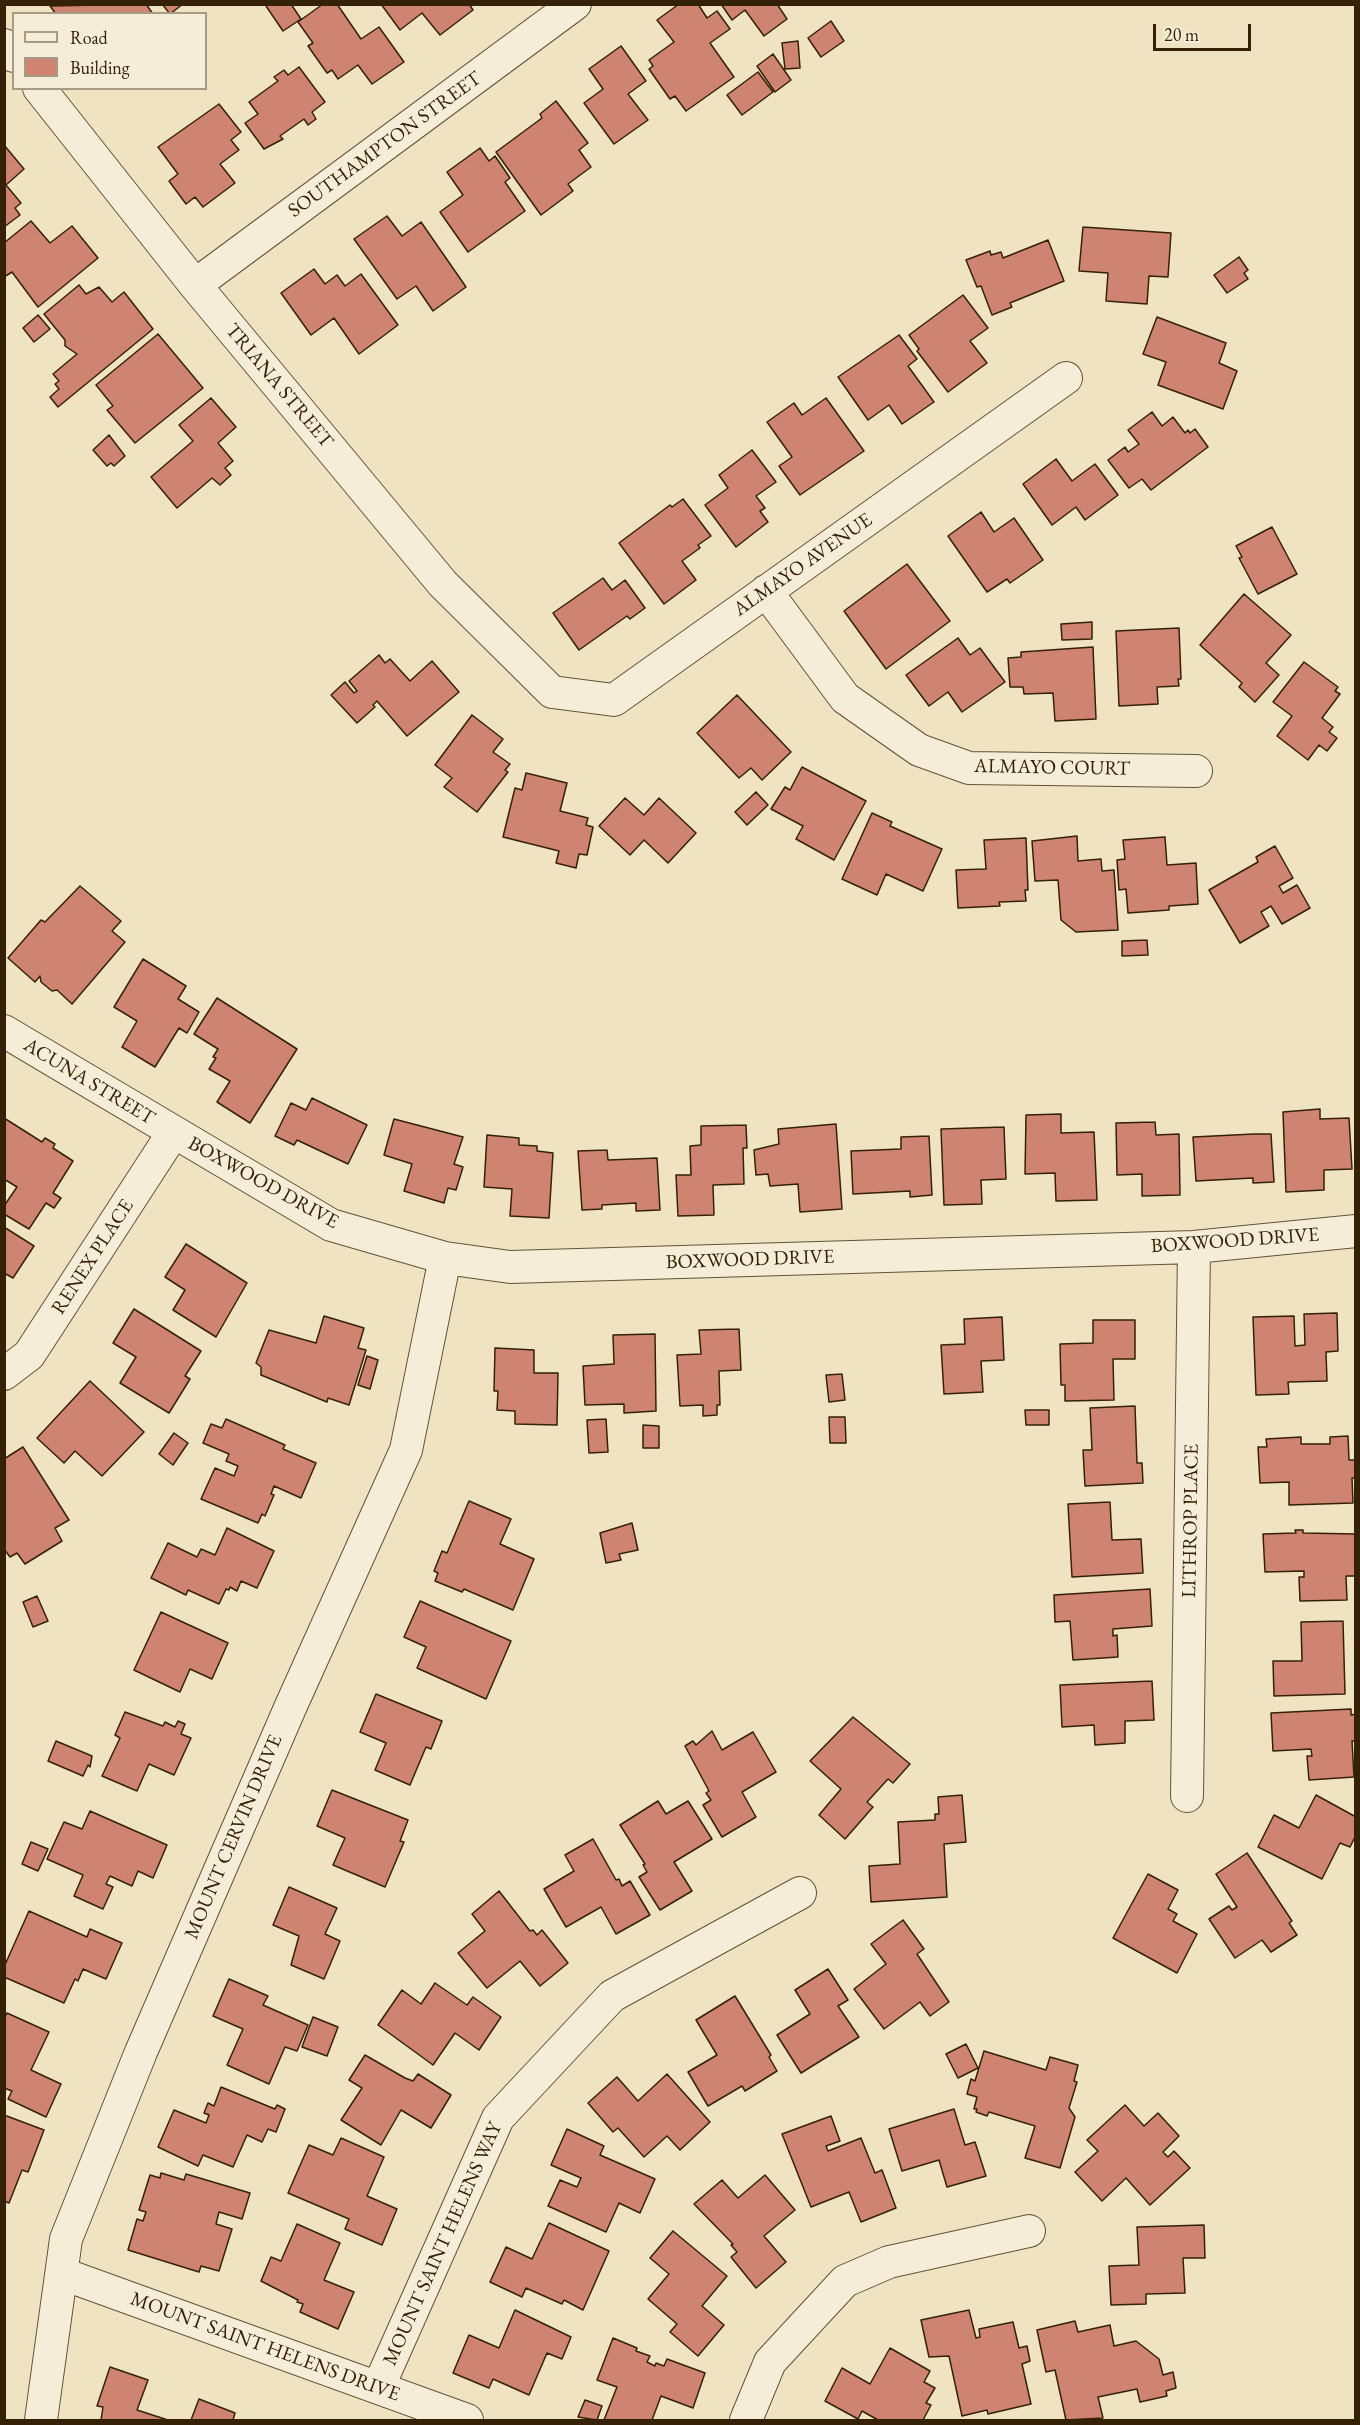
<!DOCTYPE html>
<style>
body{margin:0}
#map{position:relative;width:1360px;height:2425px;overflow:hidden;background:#efe3c2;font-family:"EB Garamond",serif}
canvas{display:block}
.frame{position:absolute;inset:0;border:6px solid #352107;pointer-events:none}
.legend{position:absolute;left:12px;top:12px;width:195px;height:78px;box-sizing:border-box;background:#f5edd7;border:2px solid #a89b84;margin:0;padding:8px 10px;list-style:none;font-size:18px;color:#352107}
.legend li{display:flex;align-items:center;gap:12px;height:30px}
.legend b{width:30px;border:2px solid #a89b84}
.scale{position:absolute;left:1153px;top:24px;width:98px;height:27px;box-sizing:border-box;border:3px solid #352107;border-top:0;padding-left:8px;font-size:18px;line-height:21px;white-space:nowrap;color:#352107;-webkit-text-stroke:4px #f5edd7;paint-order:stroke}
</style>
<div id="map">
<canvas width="1360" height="2425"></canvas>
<div class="frame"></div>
<ul class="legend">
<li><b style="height:8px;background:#f5edd7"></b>Road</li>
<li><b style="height:16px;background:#ce8470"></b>Building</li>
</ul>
<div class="scale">20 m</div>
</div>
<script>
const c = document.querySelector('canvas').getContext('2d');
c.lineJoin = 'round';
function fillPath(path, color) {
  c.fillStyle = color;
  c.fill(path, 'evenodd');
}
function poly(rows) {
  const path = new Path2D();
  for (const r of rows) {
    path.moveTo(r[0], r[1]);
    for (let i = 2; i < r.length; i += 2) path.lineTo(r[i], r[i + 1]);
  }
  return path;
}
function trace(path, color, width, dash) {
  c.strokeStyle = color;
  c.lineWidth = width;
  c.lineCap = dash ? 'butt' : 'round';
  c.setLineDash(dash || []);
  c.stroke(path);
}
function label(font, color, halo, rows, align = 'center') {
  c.font = font + ' "EB Garamond",serif';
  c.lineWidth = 6;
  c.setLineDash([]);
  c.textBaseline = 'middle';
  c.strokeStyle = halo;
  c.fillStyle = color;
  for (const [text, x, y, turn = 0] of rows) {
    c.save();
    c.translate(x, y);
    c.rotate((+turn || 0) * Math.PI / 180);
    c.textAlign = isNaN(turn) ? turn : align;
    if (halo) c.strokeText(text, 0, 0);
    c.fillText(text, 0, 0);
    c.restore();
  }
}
const building = poly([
 [146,4,153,14,56,14,50,6,146,4],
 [162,4,183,4,170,14,162,4],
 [268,4,291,4,301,19,283,31,266,6,268,4],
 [323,4,337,4,361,39,379,27,404,62,372,84,358,65,338,79,332,70,327,73,308,46,313,43,298,22,323,4],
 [381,4,469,4,473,10,440,35,422,13,400,30,381,4],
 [679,4,698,4,707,18,717,11,730,29,710,43,734,77,686,111,675,96,670,99,649,69,653,66,649,60,674,42,657,20,679,4],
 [721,4,777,4,787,19,764,36,745,10,732,20,721,4],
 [831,21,844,41,821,57,808,38,831,21],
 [798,41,800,68,785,69,782,43,798,41],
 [621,46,646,81,628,94,648,120,614,144,584,103,603,89,589,69,621,46],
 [773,54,791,80,775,92,757,66,773,54],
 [299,67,325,102,312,112,316,119,308,125,304,119,280,136,283,139,264,149,245,123,258,114,249,102,278,81,274,77,284,70,288,75,299,67],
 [758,72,773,92,742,115,727,95,758,72],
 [556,101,588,143,579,150,591,167,568,184,573,191,541,215,496,152,542,118,540,114,556,101],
 [219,104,241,132,231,140,239,150,220,164,235,183,203,207,195,197,186,204,169,181,178,174,158,147,219,104],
 [4,145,24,169,6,185,21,203,15,208,20,215,4,227,4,145],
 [480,148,489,161,495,156,510,178,505,182,525,211,468,252,440,212,463,195,447,172,480,148],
 [387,216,402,236,421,222,466,287,433,311,416,286,397,299,354,239,387,216],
 [31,221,50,243,72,226,98,258,38,307,12,272,4,277,4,243,31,221],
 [1083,227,1171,233,1168,277,1149,276,1147,304,1106,301,1108,273,1079,271,1083,227],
 [1048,240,1064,281,1010,303,1012,307,992,315,981,286,977,287,966,260,990,251,991,255,1001,252,1003,258,1048,240],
 [1239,257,1248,270,1244,273,1248,279,1227,293,1214,275,1239,257],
 [314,269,325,284,337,275,345,286,361,274,398,325,359,354,334,318,311,335,281,293,314,269],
 [79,285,86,294,99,287,112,302,124,292,153,329,58,407,50,397,59,389,55,384,59,381,53,374,77,354,65,346,65,340,44,314,79,285],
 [963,295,988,328,970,341,987,363,948,392,917,351,919,349,909,335,963,295],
 [38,315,50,329,34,342,23,328,38,315],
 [1157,317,1226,343,1219,363,1237,371,1223,409,1158,385,1166,362,1143,354,1157,317],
 [158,334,203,388,135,443,107,410,113,406,96,385,158,334],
 [899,335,917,359,908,366,934,402,902,424,889,405,868,420,838,377,899,335],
 [211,398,236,427,218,443,233,461,225,468,231,475,220,485,212,478,177,508,151,477,193,441,179,425,211,398],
 [826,398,864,451,800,495,779,466,792,457,767,422,794,403,802,415,826,398],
 [1152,412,1162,426,1173,417,1185,433,1188,430,1190,433,1195,429,1208,447,1151,490,1142,479,1129,488,1108,460,1125,447,1128,452,1139,444,1128,430,1152,412],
 [109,435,125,456,114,466,111,463,107,466,93,450,109,435],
 [752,450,776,482,756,496,765,508,760,511,768,522,736,547,705,505,728,488,719,475,752,450],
 [1056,459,1072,481,1095,464,1118,495,1085,520,1076,507,1052,525,1023,484,1056,459],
 [683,499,711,536,698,545,700,548,682,561,696,580,664,604,619,543,670,505,672,507,683,499],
 [981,512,994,532,1014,518,1043,560,1010,583,1007,579,987,592,948,536,981,512],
 [1272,527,1297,574,1258,594,1239,558,1242,557,1236,546,1272,527],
 [907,564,950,621,886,669,844,611,907,564],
 [603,578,612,590,625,580,645,608,630,619,627,616,579,650,553,613,603,578],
 [1244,594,1291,635,1266,663,1279,675,1255,702,1239,687,1242,683,1200,645,1244,594],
 [1092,622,1092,639,1062,640,1061,624,1092,622],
 [1179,628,1181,679,1178,679,1179,686,1157,687,1158,704,1119,706,1116,631,1179,628],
 [958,638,970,655,980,648,1005,682,962,712,948,692,929,706,906,675,958,638],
 [1093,647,1096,719,1055,721,1053,693,1024,694,1023,687,1010,687,1008,658,1021,657,1021,652,1093,647],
 [379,655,385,663,390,659,410,681,432,661,459,692,407,736,377,701,373,705,375,707,357,723,331,695,345,682,354,693,357,691,349,681,379,655],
 [1304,662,1338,687,1335,691,1340,694,1322,718,1333,727,1329,732,1337,738,1327,751,1319,745,1308,760,1277,736,1292,716,1273,702,1304,662],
 [737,695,791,752,762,780,751,768,739,778,697,733,737,695],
 [472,715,503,739,493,752,510,764,505,770,508,772,477,812,444,787,452,778,435,765,472,715],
 [802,767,866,801,834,860,796,839,803,826,771,809,785,787,790,790,802,767],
 [526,773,567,783,560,811,588,818,586,825,593,827,587,855,579,854,576,868,556,863,559,851,503,837,515,788,522,790,526,773],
 [756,792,768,805,747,825,735,812,756,792],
 [625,798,644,815,659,798,696,833,668,863,644,840,630,855,599,826,625,798],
 [872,813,892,822,890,826,942,849,923,891,886,874,877,895,842,879,872,813],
 [1077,836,1078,861,1101,859,1102,871,1114,870,1118,930,1076,932,1061,920,1058,880,1035,881,1032,841,1077,836],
 [1165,837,1167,865,1196,863,1198,904,1169,906,1169,910,1128,913,1126,889,1119,890,1117,860,1125,859,1123,840,1165,837],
 [1026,838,1028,890,1025,890,1026,901,999,902,1000,906,958,908,956,870,986,869,984,840,1026,838],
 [1275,846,1293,878,1279,886,1283,893,1297,885,1310,908,1282,924,1271,906,1261,912,1269,926,1240,943,1209,890,1258,862,1256,857,1275,846],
 [80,886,121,921,112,931,125,942,72,1004,57,990,52,991,41,982,40,976,35,982,8,958,41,920,45,922,80,886],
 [1147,940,1148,955,1122,956,1122,941,1147,940],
 [143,959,186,986,178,999,199,1012,187,1033,179,1028,155,1067,122,1047,137,1021,114,1007,143,959],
 [217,998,297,1049,250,1123,217,1102,230,1081,209,1069,216,1058,213,1057,218,1049,194,1034,217,998],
 [312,1098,367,1125,348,1164,297,1140,294,1145,275,1136,291,1103,306,1110,312,1098],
 [1320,1109,1320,1119,1349,1118,1352,1169,1324,1170,1324,1190,1286,1192,1283,1112,1320,1109],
 [1061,1114,1061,1133,1094,1132,1097,1200,1056,1201,1055,1173,1025,1174,1026,1115,1061,1114],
 [4,1118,42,1142,45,1138,55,1144,53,1148,73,1161,53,1193,61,1198,54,1208,46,1203,29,1229,4,1214,4,1206,17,1187,4,1179,4,1118],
 [394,1119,463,1137,454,1164,463,1167,456,1190,448,1188,444,1203,404,1191,412,1164,384,1155,394,1119],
 [1155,1122,1156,1135,1179,1134,1180,1195,1142,1196,1142,1174,1117,1175,1116,1123,1155,1122],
 [836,1124,842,1209,800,1212,798,1184,770,1186,768,1174,756,1175,754,1150,779,1144,778,1129,836,1124],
 [746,1125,747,1148,743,1148,744,1184,713,1185,714,1215,678,1216,676,1175,691,1175,690,1146,701,1145,701,1126,746,1125],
 [1004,1127,1006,1179,981,1180,982,1204,944,1205,941,1129,1004,1127],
 [1254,1134,1271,1134,1274,1182,1253,1183,1253,1178,1196,1181,1193,1137,1254,1134],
 [487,1135,519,1138,519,1145,537,1146,537,1151,553,1153,549,1218,510,1216,512,1189,484,1187,487,1135],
 [929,1136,932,1195,910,1197,910,1191,853,1194,851,1151,901,1149,901,1137,929,1136],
 [607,1150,608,1160,657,1158,660,1210,636,1211,636,1203,602,1205,602,1209,582,1210,578,1151,607,1150],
 [4,1227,34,1246,13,1278,4,1273,4,1227],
 [186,1244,247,1283,216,1337,173,1310,185,1290,165,1277,186,1244],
 [134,1309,201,1351,185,1376,190,1379,169,1413,120,1383,136,1357,113,1343,134,1309],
 [1337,1313,1338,1351,1326,1352,1327,1381,1288,1382,1289,1394,1256,1395,1253,1317,1294,1316,1295,1346,1305,1345,1304,1314,1337,1313],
 [324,1316,364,1328,358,1348,366,1350,349,1405,328,1398,327,1402,261,1375,261,1367,256,1363,269,1330,316,1343,324,1316],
 [1002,1317,1004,1360,981,1361,983,1392,944,1394,941,1345,965,1344,964,1319,1002,1317],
 [1093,1320,1135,1320,1135,1359,1113,1359,1114,1400,1065,1401,1065,1385,1061,1385,1060,1344,1093,1343,1093,1320],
 [739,1329,741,1370,719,1371,720,1405,717,1405,717,1415,703,1416,703,1405,680,1406,677,1355,701,1354,699,1330,739,1329],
 [655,1334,656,1411,624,1413,624,1404,585,1405,583,1366,614,1364,613,1335,655,1334],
 [495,1348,534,1350,534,1373,558,1373,557,1425,515,1424,515,1411,497,1410,498,1391,494,1391,495,1348],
 [367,1356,378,1360,370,1389,358,1385,367,1356],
 [842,1374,845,1400,829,1402,826,1375,842,1374],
 [90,1381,144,1432,102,1476,75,1451,64,1463,37,1438,90,1381],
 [1135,1406,1137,1463,1142,1463,1143,1483,1085,1486,1083,1450,1092,1450,1090,1408,1135,1406],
 [1025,1410,1049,1410,1049,1425,1026,1425,1025,1410],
 [829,1417,845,1417,846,1443,830,1443,829,1417],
 [226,1419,285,1445,283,1449,316,1463,301,1498,274,1486,271,1494,274,1495,265,1516,262,1514,258,1523,201,1499,215,1468,234,1476,238,1466,226,1461,229,1454,203,1443,211,1424,222,1428,226,1419],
 [606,1419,608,1452,589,1453,587,1420,606,1419],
 [643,1425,659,1426,659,1448,643,1448,643,1425],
 [174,1433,188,1443,173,1465,159,1454,174,1433],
 [1348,1436,1349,1460,1356,1460,1356,1478,1352,1478,1353,1503,1289,1505,1289,1482,1260,1483,1258,1447,1267,1447,1266,1439,1301,1437,1301,1444,1330,1444,1330,1437,1348,1436],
 [23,1447,69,1520,55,1528,62,1541,25,1564,17,1553,10,1557,4,1549,4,1459,23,1447],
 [469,1501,511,1519,500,1544,534,1559,513,1610,464,1589,462,1592,435,1581,438,1573,434,1571,442,1551,447,1553,469,1501],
 [1110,1502,1112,1540,1141,1539,1143,1573,1072,1577,1068,1504,1110,1502],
 [632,1523,638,1550,619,1554,621,1560,606,1563,600,1533,632,1523],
 [227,1528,274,1551,257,1588,241,1581,237,1591,230,1587,229,1590,226,1589,219,1604,188,1590,186,1595,151,1578,168,1543,197,1557,201,1549,215,1555,227,1528],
 [1295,1530,1303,1530,1303,1533,1356,1534,1356,1576,1346,1576,1347,1600,1300,1601,1299,1577,1304,1577,1304,1571,1265,1572,1263,1534,1296,1533,1295,1530],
 [1150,1589,1152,1626,1113,1629,1113,1636,1117,1635,1118,1657,1073,1660,1070,1621,1055,1622,1054,1595,1150,1589],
 [37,1596,48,1621,33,1627,23,1602,37,1596],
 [420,1601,511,1641,486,1699,417,1668,426,1647,404,1637,420,1601],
 [161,1612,228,1643,212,1679,190,1669,180,1692,134,1670,161,1612],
 [1343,1621,1345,1694,1274,1696,1273,1661,1302,1661,1301,1622,1343,1621],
 [1152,1681,1154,1720,1125,1721,1125,1743,1095,1745,1094,1725,1062,1727,1060,1685,1152,1681],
 [376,1694,442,1721,431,1749,426,1747,410,1785,375,1770,386,1743,360,1732,376,1694],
 [1351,1709,1351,1715,1356,1714,1356,1741,1352,1741,1354,1777,1309,1780,1307,1756,1312,1756,1311,1749,1273,1751,1271,1713,1351,1709],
 [125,1712,163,1726,165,1722,175,1727,178,1721,185,1724,181,1734,191,1738,174,1775,149,1764,137,1791,102,1776,120,1738,115,1735,125,1712],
 [853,1717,910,1764,893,1783,888,1779,867,1802,873,1807,845,1839,819,1815,841,1789,810,1761,853,1717],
 [712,1731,722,1750,753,1732,776,1772,742,1792,756,1817,722,1837,703,1805,711,1800,706,1793,709,1791,685,1746,693,1741,696,1745,712,1731],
 [56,1741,92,1756,90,1767,88,1765,83,1776,48,1761,56,1741],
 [332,1790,408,1820,400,1841,404,1842,385,1887,333,1865,345,1838,317,1826,332,1790],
 [962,1795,966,1842,944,1844,947,1897,871,1902,869,1866,900,1864,898,1822,935,1820,935,1814,939,1814,938,1797,962,1795],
 [1316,1795,1356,1817,1356,1835,1350,1847,1340,1843,1322,1879,1258,1847,1274,1815,1299,1828,1316,1795],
 [658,1801,666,1814,688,1801,712,1839,674,1862,692,1891,660,1910,639,1877,647,1872,643,1865,645,1864,620,1825,658,1801],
 [90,1811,167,1845,153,1878,138,1871,132,1886,110,1876,106,1884,113,1887,103,1909,74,1896,83,1875,47,1859,64,1822,82,1829,90,1811],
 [593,1839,616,1880,619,1879,622,1886,630,1881,650,1915,616,1934,601,1907,566,1927,544,1889,574,1871,565,1855,593,1839],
 [31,1842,48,1849,38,1871,22,1864,31,1842],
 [1247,1853,1292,1921,1289,1923,1297,1935,1271,1952,1262,1940,1235,1958,1209,1919,1229,1906,1232,1910,1237,1907,1216,1874,1247,1853],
 [1148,1874,1178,1890,1168,1909,1177,1914,1173,1921,1197,1934,1177,1973,1113,1938,1148,1874],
 [289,1887,337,1908,325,1934,340,1941,324,1979,291,1965,299,1936,273,1925,289,1887],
 [499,1891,530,1931,533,1930,537,1935,542,1930,568,1963,540,1986,520,1961,487,1988,458,1953,485,1931,472,1914,499,1891],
 [29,1911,87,1937,90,1929,122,1943,106,1979,83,1969,78,1981,75,1979,64,2003,4,1977,4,1967,29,1911],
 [903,1920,924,1949,917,1954,949,2002,930,2016,920,2002,884,2029,854,1989,886,1964,871,1944,903,1920],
 [828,1969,848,2000,838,2006,859,2037,801,2073,777,2035,810,2014,795,1990,828,1969],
 [229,1979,268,1996,263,2005,308,2025,297,2051,285,2047,269,2084,227,2065,243,2029,213,2016,229,1979],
 [435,1983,467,2005,473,1997,501,2017,479,2050,455,2033,433,2065,378,2025,402,1990,421,2004,435,1983],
 [735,1996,771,2055,769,2057,777,2071,745,2091,742,2086,708,2106,688,2072,717,2055,696,2020,735,1996],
 [7,2013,49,2032,31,2070,61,2084,46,2117,8,2099,12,2091,4,2088,4,2018,7,2013],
 [313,2017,338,2027,327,2056,302,2047,313,2017],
 [966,2044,978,2068,958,2078,946,2054,966,2044],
 [984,2051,1046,2070,1050,2057,1078,2065,1074,2081,1077,2082,1069,2108,1075,2117,1060,2168,1025,2158,1035,2126,989,2112,987,2116,976,2112,977,2109,974,2109,977,2097,967,2094,971,2079,975,2081,984,2051],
 [365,2055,405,2078,413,2081,418,2074,451,2095,431,2128,401,2110,381,2145,341,2120,362,2088,349,2080,365,2055],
 [667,2074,710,2122,680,2150,667,2136,644,2157,618,2128,613,2132,588,2103,617,2077,638,2101,667,2074],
 [221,2087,275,2109,277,2105,285,2109,276,2132,268,2129,262,2142,247,2135,233,2167,203,2155,198,2166,158,2147,174,2110,206,2123,209,2115,204,2113,208,2103,214,2106,221,2087],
 [1125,2105,1144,2126,1158,2113,1179,2136,1163,2152,1168,2157,1174,2151,1190,2168,1150,2205,1126,2178,1102,2201,1075,2172,1098,2151,1087,2140,1125,2105],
 [954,2109,965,2145,975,2142,986,2176,947,2187,939,2160,902,2171,889,2129,954,2109],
 [4,2115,44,2130,28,2172,22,2170,9,2203,4,2201,4,2115],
 [831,2116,840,2141,826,2146,828,2151,861,2138,875,2173,882,2170,896,2208,861,2222,849,2192,811,2207,782,2134,831,2116],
 [567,2129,604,2146,600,2155,655,2179,640,2213,619,2203,606,2232,548,2206,560,2180,577,2187,581,2178,551,2165,567,2129],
 [341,2138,384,2157,367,2196,397,2209,382,2245,345,2229,349,2219,288,2193,309,2145,333,2155,341,2138],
 [161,2173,184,2180,186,2174,250,2193,242,2219,219,2212,216,2224,232,2229,219,2271,201,2266,199,2272,128,2250,137,2219,143,2221,146,2212,139,2210,150,2175,160,2178,161,2173],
 [765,2175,795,2210,764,2236,786,2262,756,2288,731,2257,737,2252,731,2245,733,2244,694,2204,722,2180,738,2198,765,2175],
 [549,2223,609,2251,583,2310,564,2300,562,2304,526,2288,522,2297,490,2282,506,2247,532,2259,549,2223],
 [297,2224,340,2243,324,2280,354,2292,338,2329,300,2312,303,2304,297,2302,298,2300,261,2281,271,2257,281,2261,297,2224],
 [1204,2225,1205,2258,1183,2258,1185,2293,1146,2294,1146,2304,1111,2305,1109,2266,1139,2265,1137,2227,1204,2225],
 [673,2231,727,2276,702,2306,724,2325,698,2356,670,2332,677,2324,648,2299,669,2274,650,2258,673,2231],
 [515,2310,571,2337,562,2359,547,2353,529,2395,493,2379,489,2388,453,2373,469,2335,499,2348,515,2310],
 [969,2310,976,2338,980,2337,979,2329,1013,2322,1019,2348,1027,2346,1030,2361,1022,2364,1031,2404,988,2414,987,2410,962,2416,949,2356,929,2357,921,2320,969,2310],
 [1075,2321,1078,2332,1110,2325,1114,2346,1136,2341,1159,2359,1163,2375,1173,2372,1176,2388,1166,2391,1167,2396,1140,2402,1137,2389,1098,2397,1103,2418,1066,2420,1055,2370,1046,2372,1037,2330,1075,2321],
 [613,2338,637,2348,636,2351,650,2356,647,2362,655,2366,656,2363,664,2366,667,2359,705,2373,693,2408,661,2396,652,2420,604,2420,617,2387,597,2380,613,2338],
 [890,2348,930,2371,924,2382,935,2388,926,2403,931,2405,923,2420,878,2420,862,2411,858,2419,825,2401,842,2368,870,2384,890,2348],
 [110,2367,148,2380,137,2410,168,2420,101,2420,103,2407,97,2406,110,2367],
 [199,2399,235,2413,233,2420,191,2420,199,2399],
 [585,2400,602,2406,597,2420,578,2417,585,2400]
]);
fillPath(building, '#ce8470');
trace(building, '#352107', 1.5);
const minor = poly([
 [4,45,14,56],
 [39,88,195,285,443,584,552,692,614,700,1066,378],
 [195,285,575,4],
 [766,591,845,698,919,750,969,768,1196,771],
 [4,1031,331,1225,445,1258,510,1267,1194,1247,1356,1231],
 [4,1374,29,1355,173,1133],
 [1187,1796,1194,1247],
 [63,2274,467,2420],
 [378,2388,498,2118,612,1996,800,1893],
 [41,2420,66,2239,141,2052,290,1708,406,1450,445,1258],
 [746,2420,770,2362,845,2281,889,2262,1029,2231]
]);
trace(minor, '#645236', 34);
trace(minor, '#f5edd7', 32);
label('20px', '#352107', '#f5edd7', [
 ["SOUTHAMPTON STREET",385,145,-36],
 ["TRIANA STREET",279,386,50],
 ["ALMAYO AVENUE",803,565,-35],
 ["ALMAYO COURT",1052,768,1],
 ["ACUNA STREET",89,1082,31],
 ["BOXWOOD DRIVE",263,1183,29],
 ["BOXWOOD DRIVE",1235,1241,-4],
 ["RENEX PLACE",93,1257,-57],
 ["BOXWOOD DRIVE",750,1260,-2],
 ["LITHROP PLACE",1191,1521,-89],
 ["MOUNT CERVIN DRIVE",234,1837,-67],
 ["MOUNT SAINT HELENS WAY",443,2244,-66],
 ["MOUNT SAINT HELENS DRIVE",265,2347,20]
]);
</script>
